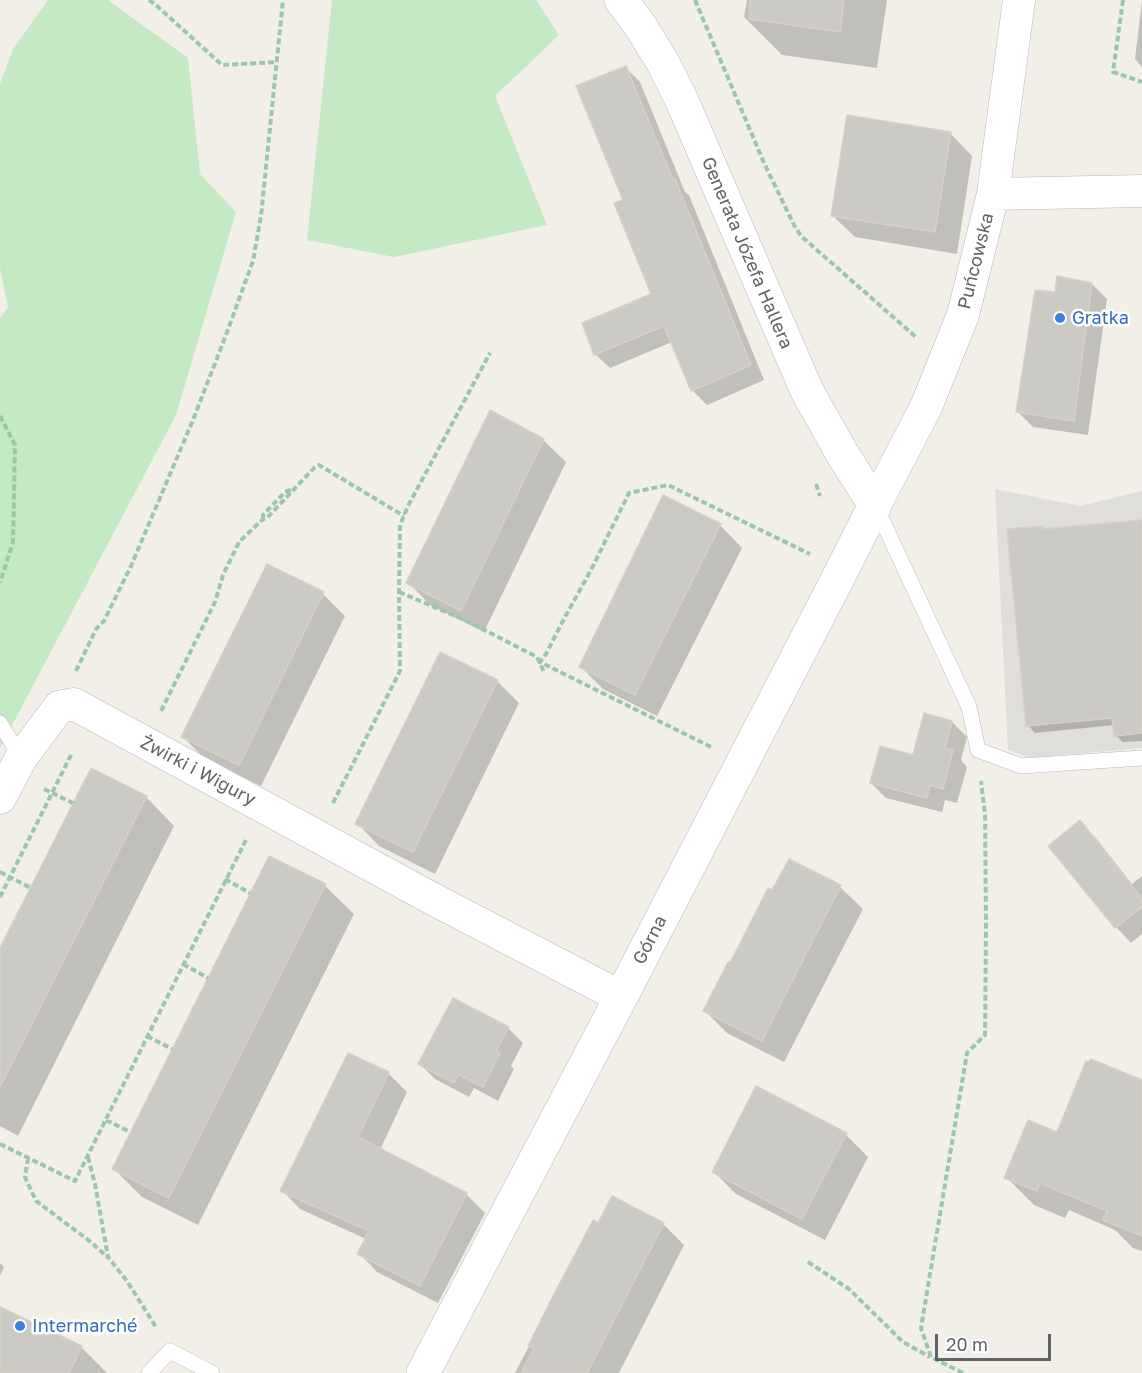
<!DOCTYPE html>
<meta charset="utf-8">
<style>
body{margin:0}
#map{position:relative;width:1142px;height:1373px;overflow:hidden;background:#f1efe8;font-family:"Golos Text",sans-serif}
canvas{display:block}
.scale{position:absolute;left:935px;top:1334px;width:116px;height:27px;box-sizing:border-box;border:3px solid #5f6368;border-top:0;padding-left:8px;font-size:18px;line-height:21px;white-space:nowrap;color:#5f6368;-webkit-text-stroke:4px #fff;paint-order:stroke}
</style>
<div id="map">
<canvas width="1142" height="1373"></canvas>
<div class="scale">20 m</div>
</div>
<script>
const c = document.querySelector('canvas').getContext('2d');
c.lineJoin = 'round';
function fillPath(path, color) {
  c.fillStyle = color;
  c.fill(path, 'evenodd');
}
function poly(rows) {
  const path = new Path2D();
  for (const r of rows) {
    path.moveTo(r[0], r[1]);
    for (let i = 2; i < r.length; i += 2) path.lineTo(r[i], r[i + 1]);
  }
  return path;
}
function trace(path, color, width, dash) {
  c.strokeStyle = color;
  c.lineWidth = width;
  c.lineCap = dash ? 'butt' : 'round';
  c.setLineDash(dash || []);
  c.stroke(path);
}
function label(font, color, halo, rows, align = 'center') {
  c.font = font + ' "Golos Text",sans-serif';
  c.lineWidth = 5;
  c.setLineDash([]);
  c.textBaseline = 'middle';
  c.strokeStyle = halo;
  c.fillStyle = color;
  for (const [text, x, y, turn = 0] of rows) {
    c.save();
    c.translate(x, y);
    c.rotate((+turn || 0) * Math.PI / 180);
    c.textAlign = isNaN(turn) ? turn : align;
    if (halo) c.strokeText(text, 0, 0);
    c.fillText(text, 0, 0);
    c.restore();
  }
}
fillPath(poly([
 [995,489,1080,506,1142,491,1142,748,1028,758,1008,749]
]), '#e0deda');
fillPath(poly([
 [48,0,108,0,188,58,200,174,236,212,176,415,0,748,0,318,8,307,0,268,0,84,13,49],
 [332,0,536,0,559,35,495,96,547,225,394,257,307,240]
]), '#c5e8c5');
fillPath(poly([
 [747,0,887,0,877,68,782,55,744,17],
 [1142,1,1142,67,1135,59],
 [626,68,640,82,685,192,689,195,764,380,707,405,692,390,672,342,610,368,595,354,653,295,625,201],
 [950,133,972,156,957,254,855,237,832,215],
 [1092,284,1107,299,1088,435,1033,427,1018,412,1057,293],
 [543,440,566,462,484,632,430,605,408,582],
 [1142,521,1142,741,1123,742,1115,735,1115,725,1035,733,1028,725,1042,528,1044,530],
 [720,525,742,548,657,716,603,689,581,667],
 [323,594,345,616,261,786,205,759,183,737],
 [497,681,519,703,435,874,379,846,357,823],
 [952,722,967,737,961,760,967,767,957,803,945,800,942,812,886,798,871,783,914,756],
 [146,797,174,826,18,1136,0,1126,0,952],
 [1080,822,1095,837,1132,884,1142,876,1142,934,1131,943,1116,927,1050,846],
 [270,858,325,886,354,914,198,1225,142,1197,114,1169],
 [789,861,840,887,863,909,784,1062,727,1033,704,1010,773,892],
 [508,1028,523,1043,511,1066,514,1069,498,1101,474,1088,469,1097,435,1079,420,1064],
 [348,1055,388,1073,407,1092,380,1150,466,1194,485,1213,438,1303,377,1272,359,1253,366,1239,300,1209,282,1190],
 [1142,1082,1142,1251,1133,1248,1115,1230,1069,1210,1065,1218,1034,1205,1006,1177,1057,1134],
 [846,1135,868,1157,825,1240,736,1194,714,1172],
 [593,1222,598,1225,663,1224,684,1245,619,1373,515,1373],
 [0,1263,4,1267,0,1276],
 [0,1308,81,1347,107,1373,0,1373]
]), '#0003');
const building = poly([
 [750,0,844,0,840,32,749,19,750,0],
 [626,66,673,180,675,179,751,365,691,391,664,326,594,355,582,323,651,294,614,203,623,200,576,86,626,66],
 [847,115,951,132,935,232,831,216,847,115],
 [1057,276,1092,283,1074,421,1016,412,1035,290,1055,292,1057,276],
 [490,410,544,439,461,611,406,583,490,410],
 [663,495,721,524,635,695,579,667,663,495],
 [1142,520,1142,733,1114,736,1112,718,1026,726,1007,529,1043,526,1043,529,1142,520],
 [267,564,324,592,239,765,181,737,267,564],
 [440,652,498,680,413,852,355,824,440,652],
 [924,713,952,721,945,748,953,750,943,789,930,785,927,798,870,783,880,746,913,755,924,713],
 [91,768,147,796,0,1087,0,948,91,768],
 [1080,820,1142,899,1142,907,1115,928,1048,846,1080,820],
 [269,856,326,884,169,1198,112,1169,269,856],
 [789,859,841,885,762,1041,703,1011,728,962,730,963,768,888,772,890,789,859],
 [453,998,509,1027,496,1051,500,1053,483,1087,458,1074,454,1083,418,1064,453,998],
 [348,1053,389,1072,358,1137,467,1193,420,1286,357,1254,369,1231,280,1191,348,1053],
 [1091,1059,1142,1080,1142,1236,1103,1220,1107,1211,1040,1183,1037,1191,1004,1178,1028,1120,1057,1132,1086,1061,1089,1062,1091,1059],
 [756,1086,847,1133,802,1219,712,1172,756,1086],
 [612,1196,664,1223,587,1373,521,1373,534,1349,528,1346,552,1298,593,1220,598,1223,612,1196],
 [0,1307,82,1346,69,1373,0,1373,0,1307]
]);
fillPath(building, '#cccac5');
trace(building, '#d6d1c6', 1.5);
const lane = poly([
 [876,507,969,707,978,750,1021,766,1142,758],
 [0,723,21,758],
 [149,1373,170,1351,212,1373]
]);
const street = poly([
 [993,194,1142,191],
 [875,505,926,407,963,315,993,194,1019,0],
 [0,798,21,758,59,707,74,704,431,898,621,997]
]);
const secondary = poly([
 [423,1373,621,997,836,582,875,505,843,455,807,391,682,101,663,63,641,27,621,0]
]);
trace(lane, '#b5b8bc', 16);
trace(street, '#b5b8bc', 33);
trace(secondary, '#b6babf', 34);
trace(poly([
 [149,0,157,6,222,65,277,62],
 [695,0,764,163,794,225,801,236,917,338],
 [1123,0,1113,72,1142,82],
 [0,416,15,445,13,542,0,583],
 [816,484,820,496],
 [263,519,263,515,285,492,293,489],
 [399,592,465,620,537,657,544,672],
 [76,671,96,629,104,621,131,566,193,420,226,335,253,261,261,216,283,0],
 [161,711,215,602,223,575,239,542,263,519,267,518,314,468,319,465,404,516],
 [711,747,540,662,546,654,565,617,591,570,629,493,668,485,810,554],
 [44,789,73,803],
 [333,803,400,671,399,592,400,525,408,506,490,353],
 [0,872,31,888],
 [225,879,250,893],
 [0,897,72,753],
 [183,964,208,978],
 [147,1036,172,1049],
 [106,1120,130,1132],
 [0,1144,75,1181,247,838],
 [88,1157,95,1184,108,1257,127,1281,156,1327],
 [28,1158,25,1177,36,1201,91,1242,107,1257],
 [808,1262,849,1289,903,1342,930,1357],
 [963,1373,931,1357,921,1328,967,1053,985,1035,986,926,985,814,981,781]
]), '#9cc7a9', 4, [6, 3]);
trace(lane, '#fff', 15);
trace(street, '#fff', 32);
trace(secondary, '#fff', 33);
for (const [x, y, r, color] of [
 [1060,318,6,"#3f7fe0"],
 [20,1326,6,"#3f7fe0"]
]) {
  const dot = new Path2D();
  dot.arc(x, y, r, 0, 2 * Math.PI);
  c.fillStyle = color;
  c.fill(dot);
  trace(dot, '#fff', 2);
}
label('18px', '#5f6368', '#fff', [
 ["Generała Józefa Hallera",747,253,67],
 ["Puńcowska",976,261,-76],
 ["Żwirki i Wigury",198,771,28],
 ["Górna",650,940,-63]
]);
label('18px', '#366cbe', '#fff', [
 ["Gratka",1072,318],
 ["Intermarché",32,1326]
], 'left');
</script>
